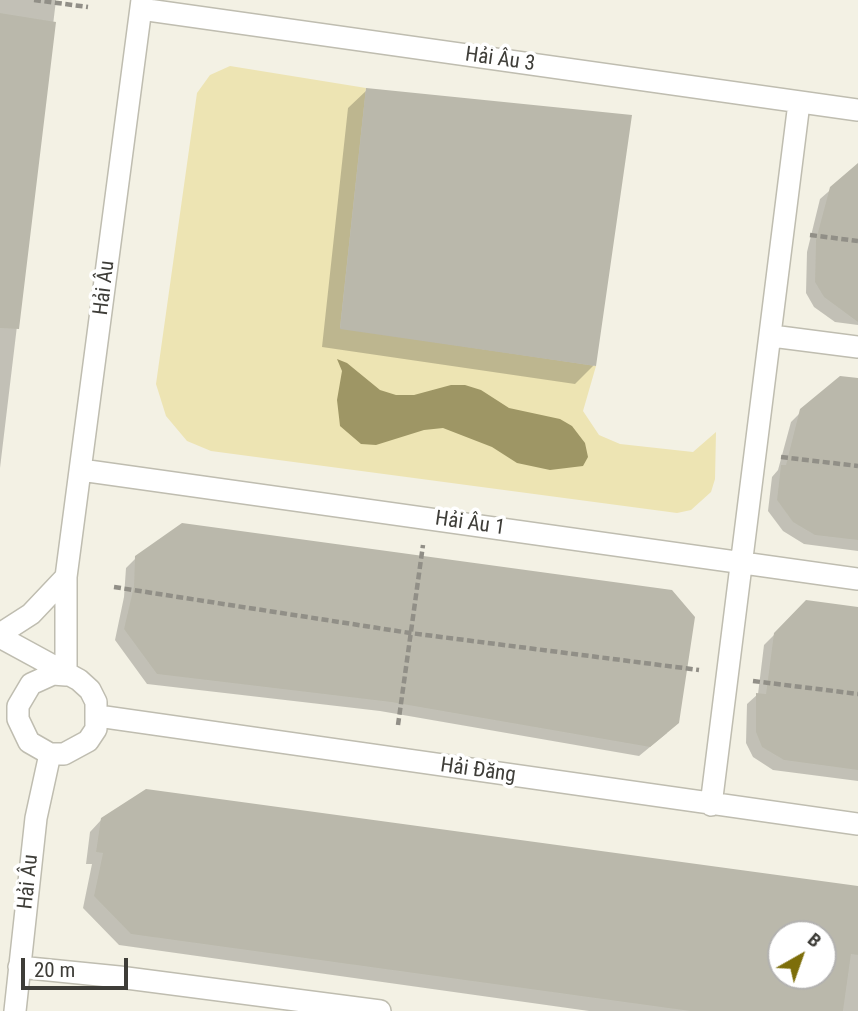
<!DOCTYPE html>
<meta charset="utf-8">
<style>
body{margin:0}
#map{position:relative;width:858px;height:1011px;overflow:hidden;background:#f3f1e4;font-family:"Roboto Condensed",sans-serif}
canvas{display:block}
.north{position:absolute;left:767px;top:920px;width:70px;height:70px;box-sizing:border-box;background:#fff;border:2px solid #b2b1af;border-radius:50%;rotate:40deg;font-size:19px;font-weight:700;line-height:28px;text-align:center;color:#3e3d38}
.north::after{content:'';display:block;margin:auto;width:24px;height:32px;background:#7d6e0a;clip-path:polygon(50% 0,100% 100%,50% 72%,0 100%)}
.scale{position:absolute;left:21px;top:958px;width:107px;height:32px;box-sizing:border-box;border:4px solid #3e3d38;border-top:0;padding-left:9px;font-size:21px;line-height:24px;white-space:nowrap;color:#3e3d38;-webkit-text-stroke:5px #fff;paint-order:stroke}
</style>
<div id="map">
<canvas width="858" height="1011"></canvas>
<div class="north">B</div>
<div class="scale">20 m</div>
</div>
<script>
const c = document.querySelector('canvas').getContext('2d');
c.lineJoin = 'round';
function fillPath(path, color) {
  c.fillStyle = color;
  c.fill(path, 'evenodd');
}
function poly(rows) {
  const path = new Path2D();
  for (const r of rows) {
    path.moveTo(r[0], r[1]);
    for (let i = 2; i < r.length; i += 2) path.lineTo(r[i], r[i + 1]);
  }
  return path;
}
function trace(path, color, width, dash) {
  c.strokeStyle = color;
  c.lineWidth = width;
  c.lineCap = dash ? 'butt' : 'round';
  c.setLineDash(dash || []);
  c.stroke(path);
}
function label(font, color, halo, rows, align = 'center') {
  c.font = font + ' "Roboto Condensed",sans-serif';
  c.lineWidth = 7;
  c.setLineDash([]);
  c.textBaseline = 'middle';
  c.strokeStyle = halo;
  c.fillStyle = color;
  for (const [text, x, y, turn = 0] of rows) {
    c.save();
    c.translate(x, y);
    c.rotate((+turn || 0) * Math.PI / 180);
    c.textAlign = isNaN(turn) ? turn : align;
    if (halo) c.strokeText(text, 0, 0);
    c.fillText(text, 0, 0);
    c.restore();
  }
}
fillPath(poly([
 [230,66,366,88,340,328,596,366,583,411,599,435,620,444,693,452,716,432,715,479,711,492,691,510,677,513,211,451,187,441,166,416,156,384,197,93,210,75]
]), '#ede4b3');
fillPath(poly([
 [337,359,347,363,380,390,396,395,414,395,451,385,465,385,481,390,509,408,560,419,572,426,585,443,588,457,583,466,550,470,517,463,492,447,443,428,424,430,376,445,361,444,340,426,337,400,342,371]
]), '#9e9665');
fillPath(poly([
 [0,0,56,0,0,468],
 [367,90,594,365,575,384,322,347,348,108],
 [858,166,858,325,835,322,814,307,806,293,807,252,820,199],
 [858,380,858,551,804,544,783,531,768,511,772,477,778,470,791,422,802,411],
 [136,558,667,733,639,756,380,711,147,684,115,640,124,597,126,568],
 [807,602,858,608,858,781,773,770,753,757,746,743,747,704,758,694,764,645],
 [102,819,858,888,858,1011,589,1011,119,945,83,908,92,864,86,864,90,832],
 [781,934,823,934,823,976,781,976]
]), '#0003');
fillPath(poly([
 [0,13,56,22,19,329,0,328],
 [366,88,632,115,596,366,340,329],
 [858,163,858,322,824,297,815,282,816,240,830,187],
 [840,376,858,378,858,540,815,535,793,522,777,500,781,465,786,465,800,409],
 [182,523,672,590,695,617,679,723,650,747,391,702,157,674,124,629,134,586,135,556],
 [806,600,858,607,858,770,784,760,762,747,756,732,756,693,766,694,774,633],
 [146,789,858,886,858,955,851,954,843,1011,690,1011,131,934,94,896,103,853,96,852,101,818],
 [781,934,823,934,823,976,781,976]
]), '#bab8ab');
const service = poly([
 [141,9,858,110],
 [772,336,858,347],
 [81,470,858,579],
 [0,634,31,614,66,577],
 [0,637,79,680,90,690,96,702,96,729,88,741,64,754,50,754,29,742,18,719,18,706,31,684,53,674,66,675],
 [66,675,66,577,142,0],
 [98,716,858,824],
 [711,805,799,103],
 [19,967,119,977,380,1011],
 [15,1011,36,818,50,754]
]);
trace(service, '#bfbdb0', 24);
trace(poly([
 [34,0,88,7],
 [810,235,858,241],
 [781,457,858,466],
 [114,587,410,633,699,670],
 [753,681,858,694],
 [398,725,423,545]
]), '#918f87', 4.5, [7, 3.5]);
trace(service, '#fff', 21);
label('21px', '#3e3d38', '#fff', [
 ["Hải Âu 3",500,60,8],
 ["Hải Âu",105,288,-83],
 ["Hải Âu 1",470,524,8],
 ["Hải Đăng",478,771,8],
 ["Hải Âu",29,882,-84]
]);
</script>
